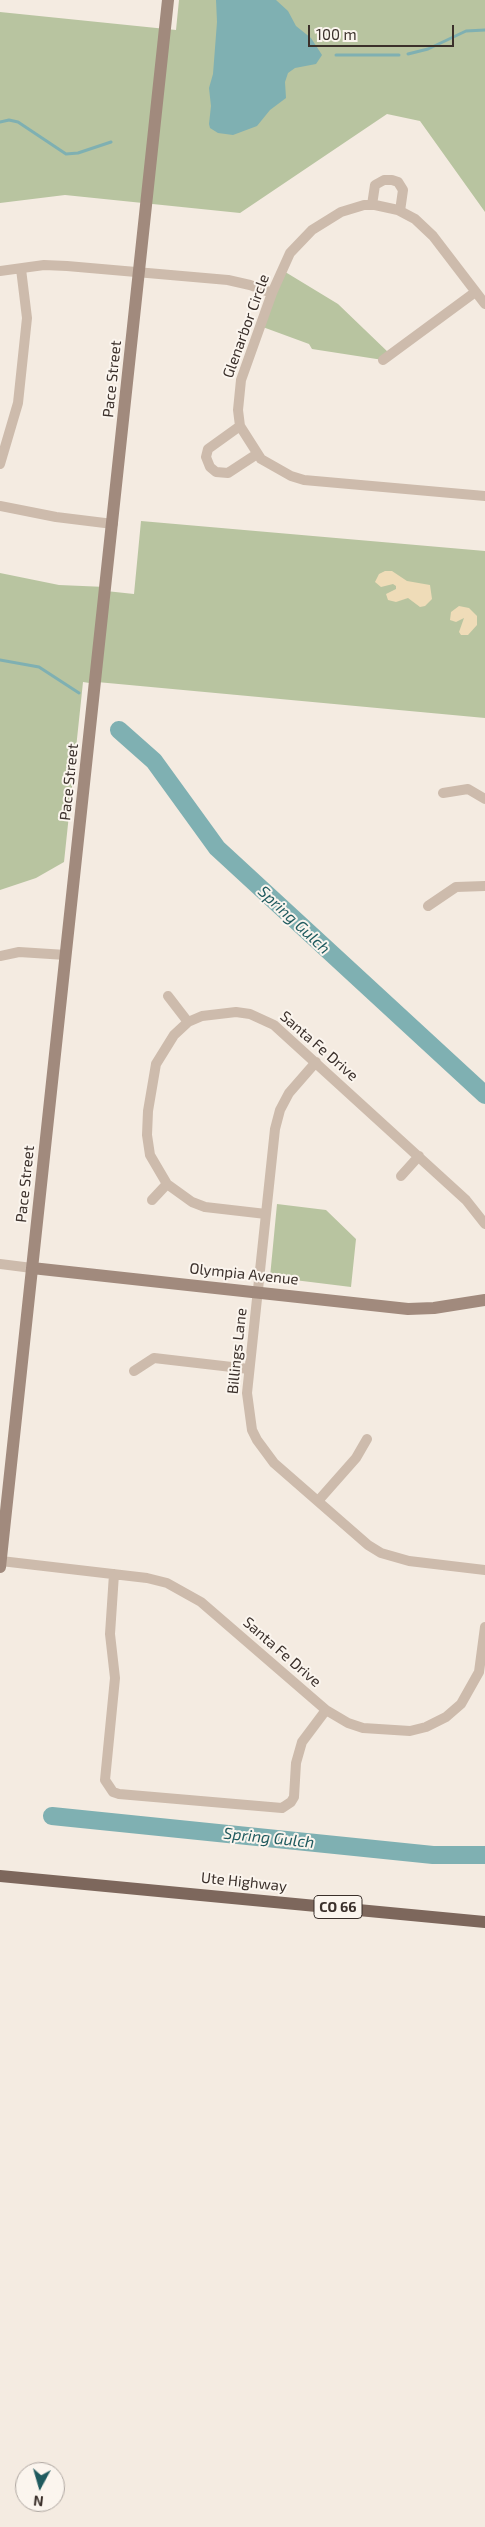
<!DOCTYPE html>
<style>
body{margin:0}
#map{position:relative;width:485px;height:2527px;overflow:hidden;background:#f4ebe1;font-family:"Exo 2",sans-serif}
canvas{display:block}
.north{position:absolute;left:15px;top:2462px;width:50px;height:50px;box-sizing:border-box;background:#fbf5ee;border:1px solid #aea6a0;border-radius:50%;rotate:186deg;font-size:14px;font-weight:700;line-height:20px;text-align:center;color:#3b302b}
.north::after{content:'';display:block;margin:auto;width:18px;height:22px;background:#1f5a5e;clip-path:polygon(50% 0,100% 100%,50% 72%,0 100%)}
.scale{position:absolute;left:308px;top:25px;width:146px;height:22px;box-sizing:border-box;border:2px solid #3b302b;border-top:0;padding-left:6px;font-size:15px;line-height:18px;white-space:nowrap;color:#3b302b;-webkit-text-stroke:4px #fbf5ee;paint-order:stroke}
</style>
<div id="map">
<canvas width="485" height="2527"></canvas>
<div class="north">N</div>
<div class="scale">100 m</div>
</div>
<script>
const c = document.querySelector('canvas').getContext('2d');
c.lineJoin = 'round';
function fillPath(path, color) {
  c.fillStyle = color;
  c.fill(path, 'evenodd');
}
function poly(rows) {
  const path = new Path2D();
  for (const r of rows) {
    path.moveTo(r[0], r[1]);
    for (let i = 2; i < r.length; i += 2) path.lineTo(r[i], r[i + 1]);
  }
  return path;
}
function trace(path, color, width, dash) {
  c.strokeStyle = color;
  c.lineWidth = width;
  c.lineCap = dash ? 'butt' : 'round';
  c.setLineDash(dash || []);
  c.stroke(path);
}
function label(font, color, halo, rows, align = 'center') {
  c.font = font + ' "Exo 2",sans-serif';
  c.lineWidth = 4;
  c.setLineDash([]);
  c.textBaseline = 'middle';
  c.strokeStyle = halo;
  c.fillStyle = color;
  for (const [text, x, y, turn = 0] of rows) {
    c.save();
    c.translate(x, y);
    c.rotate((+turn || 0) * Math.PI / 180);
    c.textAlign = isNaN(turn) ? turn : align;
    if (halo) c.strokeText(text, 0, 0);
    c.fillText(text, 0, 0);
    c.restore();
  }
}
fillPath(poly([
 [179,0,485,0,485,212,420,121,387,114,240,213,65,195,0,203,0,12,176,30],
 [282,270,338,304,390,354,383,360,312,349,309,344,260,326],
 [141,521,485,551,485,718,97,682,96,684,83,682,64,862,36,878,0,890,0,573,59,585,106,587,106,591,134,594],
 [277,1204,326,1210,356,1239,351,1287,270,1277]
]), '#b8c4a0');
fillPath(poly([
 [385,571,392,571,407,581,430,585,432,599,425,606,420,607,408,598,396,602,388,600,386,594,396,589,396,586,393,584,381,587,375,582,379,574],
 [459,606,469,608,477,616,477,625,468,635,461,635,459,632,464,618,456,622,450,620,451,612]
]), '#efdcb8');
fillPath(poly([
 [216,0,276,0,288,11,296,26,311,38,322,55,316,64,295,68,288,73,285,82,286,98,270,110,257,126,233,135,218,133,210,128,209,124,211,106,209,88,213,74,217,22]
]), '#7fb0b2');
trace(poly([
 [408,54,428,49,466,31,485,30],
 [336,55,399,55],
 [0,122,9,120,18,122,66,154,78,153,111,142],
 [0,660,39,667,79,693]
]), '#7fb0b2', 3);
trace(poly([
 [119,730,154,761,217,848,485,1095],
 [52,1816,433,1855,485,1855]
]), '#7fb0b2', 18);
trace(poly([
 [372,205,375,185,384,180,392,180,398,182,403,190,400,211],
 [0,271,44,265,67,266,228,280,250,285,272,293],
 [485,304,433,236,415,219,398,210,375,205,364,205,341,212,312,230,290,253,272,293,241,380,238,410,240,426,261,459,291,476,304,480,485,496],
 [383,360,474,293],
 [240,426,208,449,206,457,210,467,216,472,228,473,257,454],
 [0,464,18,403,27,318,21,269],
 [0,506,56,517,113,524],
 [443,793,468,789,485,799],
 [428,906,456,887,485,886],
 [0,956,19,952,66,955],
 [168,996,188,1022],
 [316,1062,289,1093,280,1110,275,1129,247,1393,252,1430,257,1440,274,1463,368,1545,381,1553,409,1561,485,1570],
 [401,1176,419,1156],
 [152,1200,167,1184],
 [266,1214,205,1207,192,1202,167,1184,150,1155,147,1135,148,1111,156,1064,174,1035,188,1022,202,1016,236,1012,250,1014,274,1025,466,1200,485,1224],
 [0,1264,32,1268],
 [134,1371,154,1358,249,1369],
 [318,1501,356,1458,367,1439],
 [1,1561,147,1578,167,1583,201,1602,326,1710,348,1723,363,1728,410,1731,426,1727,446,1717,461,1704,479,1672,485,1627],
 [114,1574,110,1634,115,1678,105,1780,113,1792,119,1794,282,1808,291,1802,294,1797,296,1763,302,1742,326,1710]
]), '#cdbbac', 10);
trace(poly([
 [32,1268,408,1309,434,1308,485,1300],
 [0,1567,168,0]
]), '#a18a7d', 12);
trace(poly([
 [0,1876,485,1922]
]), '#7d675c', 12);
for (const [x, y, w] of [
 [338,1907,48]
]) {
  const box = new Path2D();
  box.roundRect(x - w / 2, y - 11.5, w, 23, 4);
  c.fillStyle = '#fbf5ee';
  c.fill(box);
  trace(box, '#3b302b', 1);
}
label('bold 14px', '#3b302b', null, [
 ["CO 66",338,1907]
]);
label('15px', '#3b302b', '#fbf5ee', [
 ["Glenarbor Circle",246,326,-70],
 ["Pace Street",112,379,-84],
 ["Pace Street",69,782,-84],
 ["Santa Fe Drive",319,1046,41],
 ["Pace Street",25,1184,-84],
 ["Olympia Avenue",244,1274,6],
 ["Billings Lane",237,1351,-84],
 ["Santa Fe Drive",282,1652,41],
 ["Ute Highway",244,1882,6]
]);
label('italic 16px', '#1f5a5e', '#fbf5ee', [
 ["Spring Gulch",294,920,43],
 ["Spring Gulch",269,1838,6]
]);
</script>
